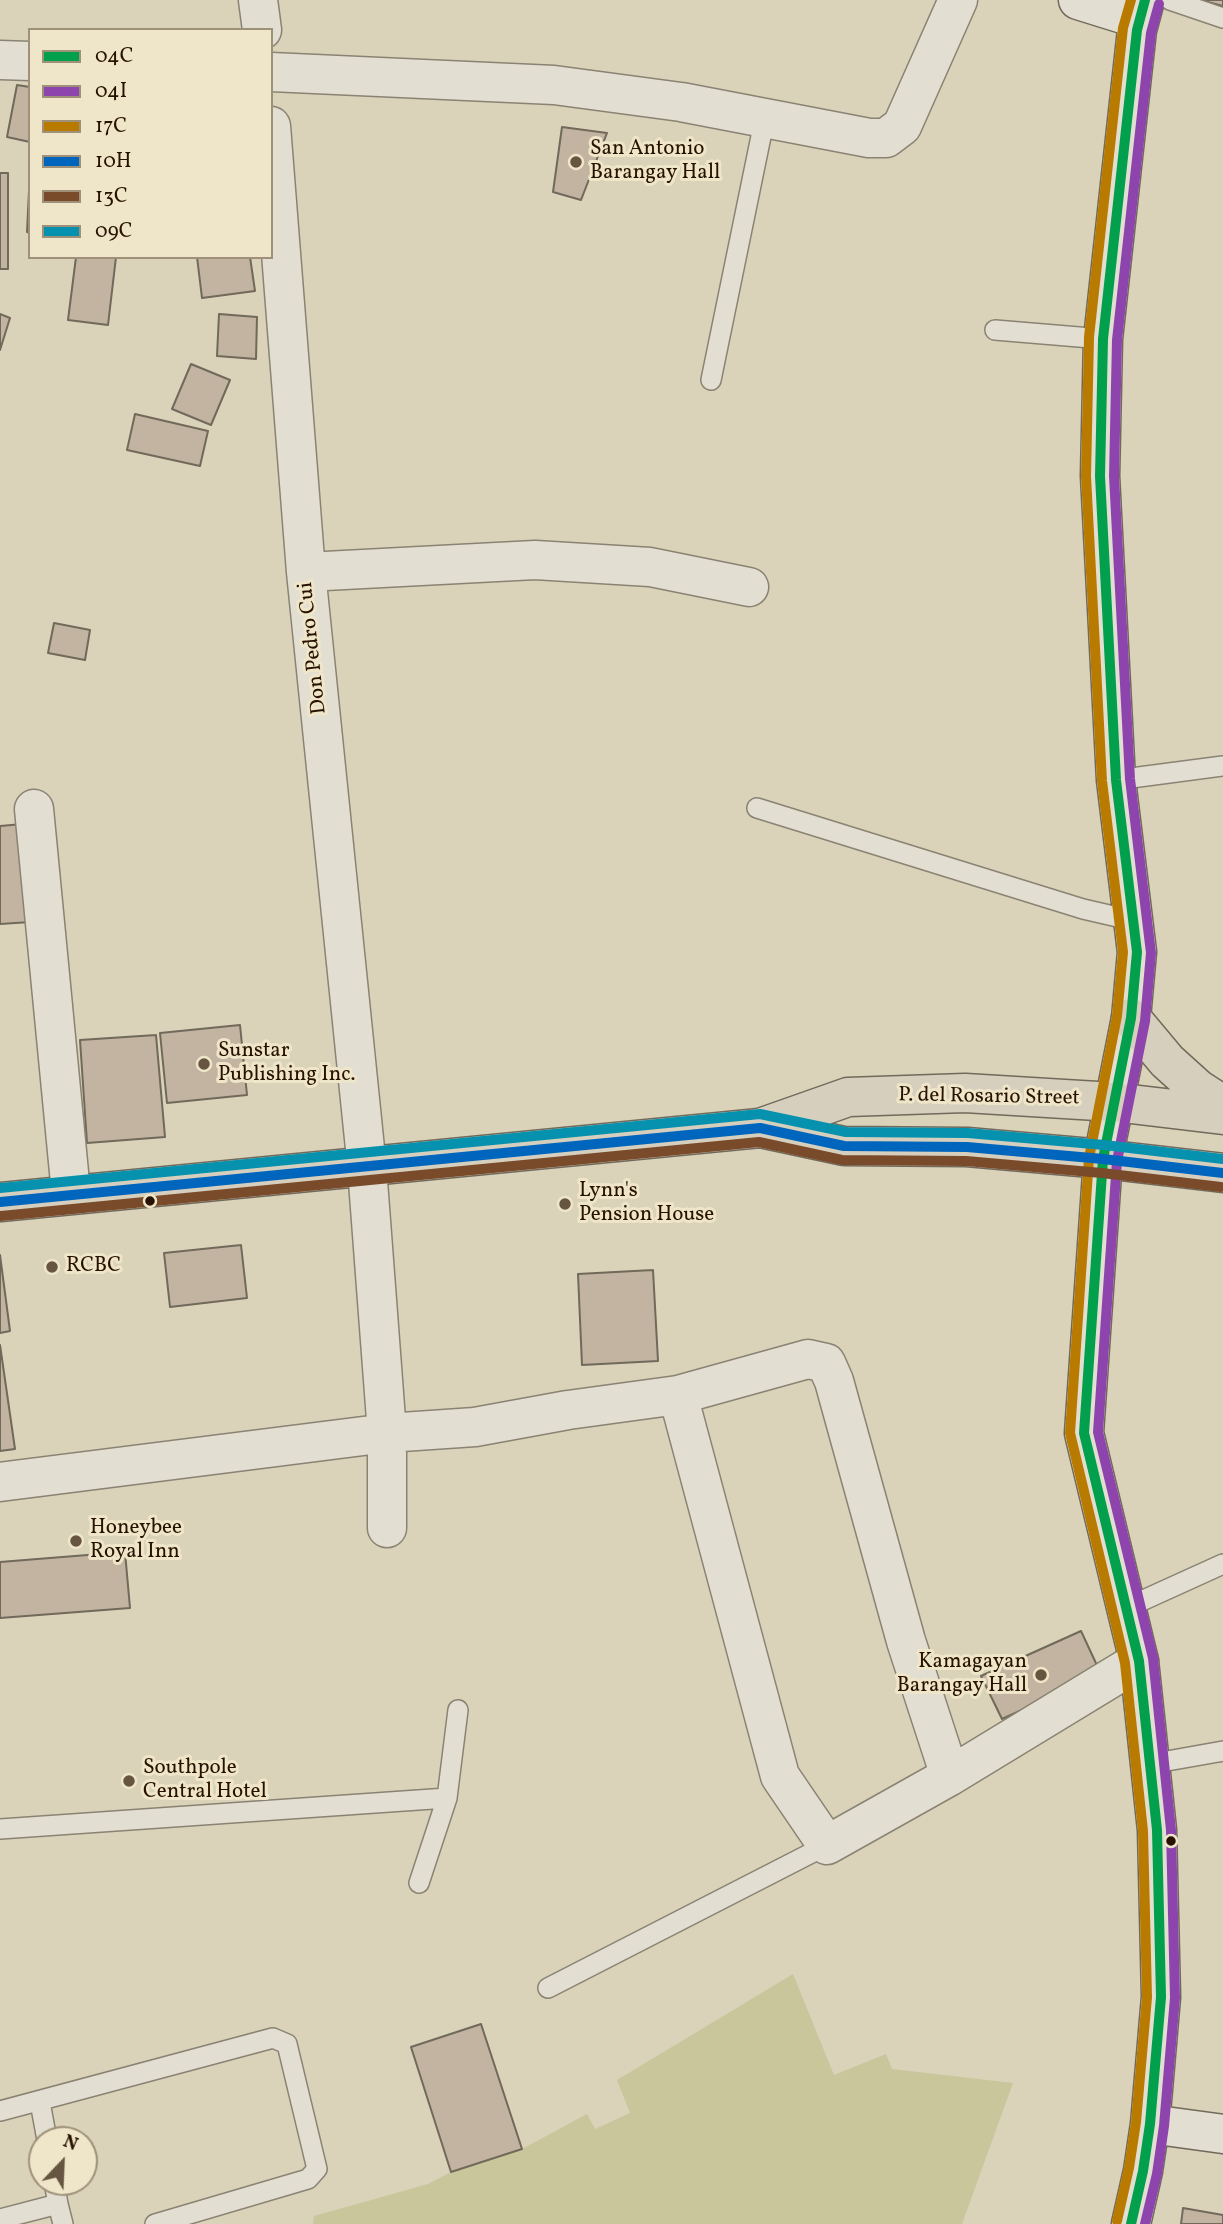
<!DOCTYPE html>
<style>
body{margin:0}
#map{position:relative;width:1223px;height:2224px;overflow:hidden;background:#dad2b9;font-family:Vollkorn,serif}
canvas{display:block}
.legend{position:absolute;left:28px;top:28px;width:245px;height:231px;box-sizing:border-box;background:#efe6c9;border:2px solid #9f9179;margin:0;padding:9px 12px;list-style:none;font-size:21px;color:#271201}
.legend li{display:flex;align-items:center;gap:14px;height:35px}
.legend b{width:35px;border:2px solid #9f9179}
.north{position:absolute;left:28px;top:2126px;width:70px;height:70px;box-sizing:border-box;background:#efe6c9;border:2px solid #9f9179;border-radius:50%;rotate:23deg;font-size:19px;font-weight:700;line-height:28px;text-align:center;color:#271201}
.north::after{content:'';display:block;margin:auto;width:24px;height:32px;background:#665541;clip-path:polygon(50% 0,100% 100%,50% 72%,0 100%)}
</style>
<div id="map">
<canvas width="1223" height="2224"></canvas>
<ul class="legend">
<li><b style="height:9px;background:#029f4d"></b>04C</li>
<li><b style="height:9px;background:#8e44ad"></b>04I</li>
<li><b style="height:9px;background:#b97a00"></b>17C</li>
<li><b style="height:9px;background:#0065bd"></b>10H</li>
<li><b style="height:9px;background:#7a4b2a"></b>13C</li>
<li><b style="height:9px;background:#0692af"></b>09C</li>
</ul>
<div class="north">N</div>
</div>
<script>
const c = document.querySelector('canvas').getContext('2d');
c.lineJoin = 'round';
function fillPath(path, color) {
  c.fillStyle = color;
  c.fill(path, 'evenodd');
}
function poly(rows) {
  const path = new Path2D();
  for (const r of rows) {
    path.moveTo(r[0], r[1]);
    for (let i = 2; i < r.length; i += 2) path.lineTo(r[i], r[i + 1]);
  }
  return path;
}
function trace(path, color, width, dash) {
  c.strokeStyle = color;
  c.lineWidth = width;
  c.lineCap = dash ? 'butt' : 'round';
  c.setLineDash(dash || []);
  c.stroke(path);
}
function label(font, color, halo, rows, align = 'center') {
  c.font = font + ' Vollkorn,serif';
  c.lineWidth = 6;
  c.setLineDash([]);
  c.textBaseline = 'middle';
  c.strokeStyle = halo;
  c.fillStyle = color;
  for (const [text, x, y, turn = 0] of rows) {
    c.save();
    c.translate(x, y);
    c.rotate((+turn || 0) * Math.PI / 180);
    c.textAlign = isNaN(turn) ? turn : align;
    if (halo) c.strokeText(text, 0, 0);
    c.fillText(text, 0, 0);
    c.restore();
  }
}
fillPath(poly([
 [793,1974,834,2075,886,2054,892,2069,1013,2083,962,2224,313,2224,314,2216,428,2184,451,2172,522,2149,587,2114,595,2129,630,2113,617,2080]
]), '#cac69c');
const building = poly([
 [1223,0,1223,6,1204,1,1204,0,1223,0],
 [17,85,30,87,30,142,7,137,17,85],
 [562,127,607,133,581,200,553,192,562,127],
 [0,173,8,173,8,269,0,269,0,173],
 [29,190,30,191,30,233,27,232,29,190],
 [76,257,116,257,108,325,68,320,76,257],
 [197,257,250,257,255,291,202,298,197,257],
 [0,314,10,318,0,350,0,314],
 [219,314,257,317,256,359,217,356,219,314],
 [191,364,230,380,211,425,172,409,191,364],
 [135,414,208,431,200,466,127,450,135,414],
 [54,623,90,630,85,660,48,653,54,623],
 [23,824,31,922,0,924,0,826,23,824],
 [240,1025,247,1095,167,1103,160,1033,240,1025],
 [156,1035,165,1137,87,1143,80,1040,156,1035],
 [241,1245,247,1298,170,1307,164,1253,241,1245],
 [0,1255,10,1331,0,1333,0,1255],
 [653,1270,658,1361,582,1365,578,1274,653,1270],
 [0,1345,15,1449,0,1451,0,1345],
 [125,1552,130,1608,0,1618,0,1562,125,1552],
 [1081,1631,1101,1674,1002,1719,981,1676,1081,1631],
 [481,2024,522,2149,451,2172,411,2047,481,2024],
 [1183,2208,1223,2215,1223,2224,1181,2224,1183,2208]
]);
fillPath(building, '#c2b4a1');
trace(building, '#71695a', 2);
const lane = poly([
 [1170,0,1223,18],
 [995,330,1103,339],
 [711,380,765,117],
 [1116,780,1223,766],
 [757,808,1083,909,1135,921],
 [1126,1608,1223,1564],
 [1150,1764,1223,1751],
 [0,1829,447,1798],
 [419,1883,447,1798,458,1710],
 [548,1988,827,1845],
 [40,2102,47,2140],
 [0,2111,273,2038,287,2044,317,2169,308,2179,155,2224],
 [54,2182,58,2204],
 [0,2219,58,2204,63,2224]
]);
const street = poly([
 [258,0,262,30],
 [0,60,30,61],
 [271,72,554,85,681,102,869,138,886,138,902,126,958,0],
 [271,126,306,572,367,1168,387,1433,387,1528],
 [306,572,535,560,650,567,749,587],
 [34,809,71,1193],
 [678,1395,780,1776,827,1845,950,1776,1139,1661],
 [0,1482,387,1433,475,1427,568,1410,678,1395,808,1359,826,1363,834,1381,906,1641,950,1776]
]);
const secondary = poly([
 [1078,0,1139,19],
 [1150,2124,1223,2134],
 [1131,2224,1143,2171,1150,2124,1161,1997,1157,1830,1139,1661,1084,1433,1103,1159,1131,1018,1137,952,1116,780,1100,476,1103,339,1137,30,1145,0]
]);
const primary = poly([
 [1131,1018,1167,1061,1198,1089,1223,1105],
 [760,1128,844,1146,967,1147,1103,1159,1223,1173],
 [0,1202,760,1128,848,1097,965,1093,1114,1102,1223,1115]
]);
trace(lane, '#8a8373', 22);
trace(street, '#8a8373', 41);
trace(secondary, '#71695a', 41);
trace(primary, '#71695a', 41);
trace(lane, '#e2ded1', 19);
trace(street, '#e2ded1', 38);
trace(secondary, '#e2ded1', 38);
trace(primary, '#d6cfbd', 38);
trace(poly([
 [1131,2224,1143,2171,1150,2124,1161,1997,1157,1830,1139,1661,1084,1433,1103,1159,1131,1018,1137,952,1116,780,1100,476,1103,339,1137,30,1145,0]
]), '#029f4d', 10);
trace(poly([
 [1145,2224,1157,2174,1164,2126,1175,1998,1171,1830,1153,1658,1098,1432,1117,1161,1145,1021,1151,953,1130,779,1114,476,1117,340,1151,33,1159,4]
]), '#8e44ad', 10);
trace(poly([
 [1117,2221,1129,2168,1136,2122,1147,1997,1143,1831,1125,1663,1070,1433,1089,1158,1117,1016,1123,952,1102,781,1086,476,1089,337,1123,28,1131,0]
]), '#b97a00', 10);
trace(poly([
 [0,1202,760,1128,844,1146,967,1147,1103,1159,1223,1173]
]), '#0065bd', 10);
trace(poly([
 [1,1216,759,1142,842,1160,966,1161,1102,1173,1221,1187]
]), '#7a4b2a', 10);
trace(poly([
 [0,1188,760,1114,846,1132,968,1133,1104,1145,1223,1159]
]), '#0692af', 10);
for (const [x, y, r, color] of [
 [576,162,7,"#665541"],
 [204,1064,7,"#665541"],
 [150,1201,6,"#271201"],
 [565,1204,7,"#665541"],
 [52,1267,7,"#665541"],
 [76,1541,7,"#665541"],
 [1041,1675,7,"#665541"],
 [129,1781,7,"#665541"],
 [1171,1841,6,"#271201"]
]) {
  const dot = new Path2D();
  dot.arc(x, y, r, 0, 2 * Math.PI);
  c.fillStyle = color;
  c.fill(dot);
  trace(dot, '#efe6c9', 2.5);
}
label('21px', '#271201', '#efe6c9', [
 ["San Antonio",590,150],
 ["Barangay Hall",590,174],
 ["Sunstar",218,1052],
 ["Publishing Inc.",218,1076],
 ["Lynn's",579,1192],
 ["Pension House",579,1216],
 ["RCBC",66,1267],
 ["Honeybee",90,1529],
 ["Royal Inn",90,1553],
 ["Kamagayan",1027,1663,"right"],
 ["Barangay Hall",1027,1687,"right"],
 ["Southpole",143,1769],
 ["Central Hotel",143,1793]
], 'left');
label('21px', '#271201', '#efe6c9', [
 ["Don Pedro Cui",314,648,-96],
 ["P. del Rosario Street",989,1098,1]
]);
</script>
